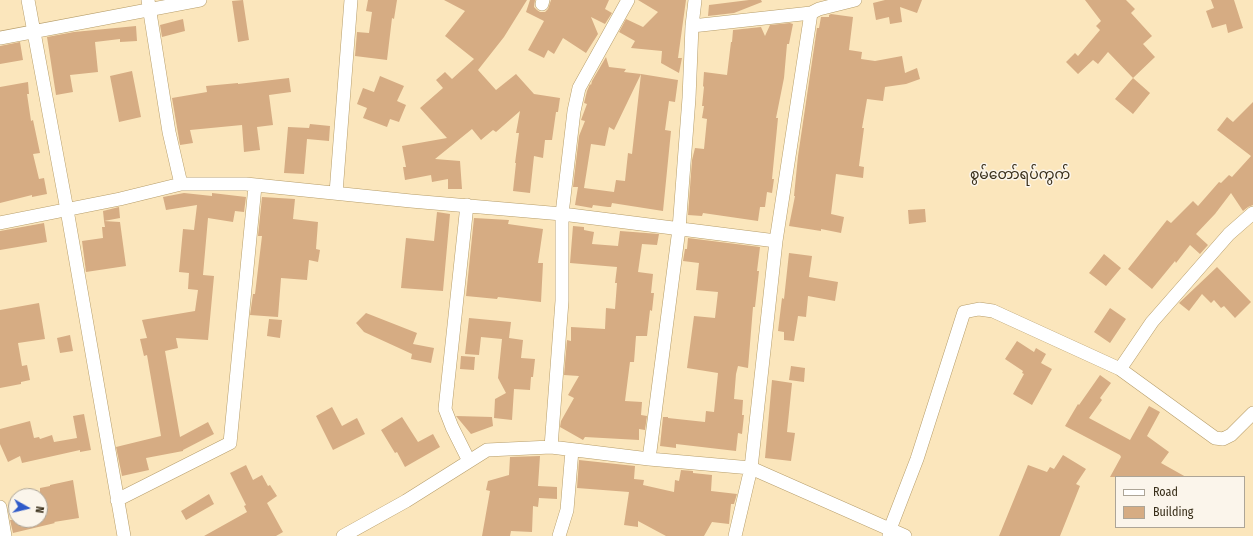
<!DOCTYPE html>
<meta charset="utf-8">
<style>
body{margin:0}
#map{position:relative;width:1253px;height:536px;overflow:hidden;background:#fbe6bc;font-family:"Fira Sans Condensed",sans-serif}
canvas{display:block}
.legend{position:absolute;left:1115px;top:476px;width:130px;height:52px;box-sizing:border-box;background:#fbf5eb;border:1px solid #ada597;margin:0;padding:5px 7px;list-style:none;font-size:12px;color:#382e19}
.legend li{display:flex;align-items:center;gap:8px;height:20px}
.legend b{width:20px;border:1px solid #ada597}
.north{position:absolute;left:8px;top:488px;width:40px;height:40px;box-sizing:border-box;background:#fbf5eb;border:1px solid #ada597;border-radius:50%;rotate:98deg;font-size:11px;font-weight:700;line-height:16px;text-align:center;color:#382e19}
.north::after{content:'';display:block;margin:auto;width:14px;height:18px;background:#2f5ac9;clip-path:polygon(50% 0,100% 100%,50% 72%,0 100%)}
</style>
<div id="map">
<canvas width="1253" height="536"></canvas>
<ul class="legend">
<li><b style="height:5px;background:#fff"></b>Road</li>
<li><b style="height:11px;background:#d6ac83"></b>Building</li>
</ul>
<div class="north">N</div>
</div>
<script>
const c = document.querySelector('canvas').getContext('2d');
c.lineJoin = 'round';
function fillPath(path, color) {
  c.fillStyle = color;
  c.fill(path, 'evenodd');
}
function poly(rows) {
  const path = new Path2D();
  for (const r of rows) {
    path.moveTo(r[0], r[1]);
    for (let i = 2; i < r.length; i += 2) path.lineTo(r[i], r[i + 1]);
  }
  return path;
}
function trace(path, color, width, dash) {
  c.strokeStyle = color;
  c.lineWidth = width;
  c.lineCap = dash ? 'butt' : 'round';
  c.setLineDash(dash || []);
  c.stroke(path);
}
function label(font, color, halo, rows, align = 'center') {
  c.font = font + ' "Fira Sans Condensed","Noto Sans Myanmar",sans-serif';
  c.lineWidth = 3;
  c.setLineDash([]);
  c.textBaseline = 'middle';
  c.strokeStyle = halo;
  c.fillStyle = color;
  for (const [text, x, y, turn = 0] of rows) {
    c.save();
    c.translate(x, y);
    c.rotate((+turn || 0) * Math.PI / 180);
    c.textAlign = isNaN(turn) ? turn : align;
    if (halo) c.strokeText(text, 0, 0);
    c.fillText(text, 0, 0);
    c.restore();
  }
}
fillPath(poly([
 [243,0,249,40,238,42,232,1],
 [368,0,397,0,394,19,392,18,387,60,355,56,357,32,369,33,372,12,366,11],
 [444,0,527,0,504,37,478,70,496,90,516,74,534,94,560,98,558,112,556,112,552,140,545,140,543,158,534,156,530,193,513,191,516,163,515,163,519,133,516,133,520,111,496,132,493,130,481,140,472,129,435,159,460,161,462,189,448,189,448,179,432,182,431,175,405,180,403,167,406,167,402,146,447,138,420,108,443,88,436,80,445,72,452,79,474,59,445,36,465,11],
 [530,0,535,0,534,7,537,10,540,12,545,12,548,9,551,0,609,0,605,9,612,13,605,24,591,17,598,34,586,53,563,38,554,54,548,50,544,58,528,50,544,21,526,12],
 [638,0,686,0,678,58,682,58,679,73,661,63,662,51,631,48,635,41,619,32,626,19,643,27,658,12],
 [749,0,761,0,762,2,734,13,708,16,709,5],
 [885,0,922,0,917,13,900,7,902,22,890,24,889,17,876,20,873,3],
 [1085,0,1126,0,1135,9,1131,13,1152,36,1143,44,1155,57,1133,78,1108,52,1098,64,1093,60,1078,74,1066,62,1075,53,1078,56,1100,30,1096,26,1101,21],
 [1211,0,1234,0,1243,28,1228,33,1226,24,1212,28,1206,11,1214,8],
 [831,14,853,17,849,50,862,52,861,59,875,61,902,56,905,73,917,68,920,79,906,84,885,87,883,101,867,99,862,128,864,128,859,166,864,167,863,178,836,174,831,214,844,217,841,233,821,229,821,231,789,226,795,196,794,196,798,156,817,28,819,28,821,17,829,17,829,15],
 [183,19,185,31,162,37,160,25],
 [790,23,793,24,789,44,787,44,784,78,776,118,778,118,772,179,774,179,772,193,767,192,765,207,760,207,758,221,703,213,702,216,688,215,692,160,695,148,704,149,707,119,702,118,704,106,702,106,704,87,703,86,704,72,727,75,731,42,732,42,733,30,761,27,765,36,770,25],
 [136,26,137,41,120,42,120,39,95,42,98,72,70,75,73,92,56,95,47,37,74,32],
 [20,42,23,60,0,64,0,46],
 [606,57,609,67,626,69,624,72,641,74,614,130,609,127,605,146,591,144,584,188,614,192,616,180,625,181,628,153,632,154,641,74,678,80,675,102,669,101,665,130,671,131,663,211,612,203,611,207,608,207,593,205,592,208,575,205,578,187,573,187,579,136,585,121,581,120,587,104,584,103,587,91,590,84,591,85,592,81],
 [132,71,141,117,119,122,110,76],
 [380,76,404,86,397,101,406,105,399,122,390,119,387,127,363,118,367,108,357,104,363,88,374,92],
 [289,78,291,92,269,95,273,125,257,127,260,150,244,152,242,125,190,130,193,143,180,145,172,98,207,92,206,86,238,83,238,84],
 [1133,78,1150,93,1133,114,1115,99],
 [28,82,29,94,27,94,31,121,33,120,40,153,33,154,39,179,44,178,47,194,32,197,32,195,0,203,0,87],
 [1253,102,1253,205,1248,207,1243,211,1231,193,1215,214,1196,234,1208,245,1200,254,1190,245,1176,263,1175,261,1152,289,1128,269,1167,220,1171,223,1193,201,1198,206,1219,182,1221,183,1229,175,1232,177,1251,156,1217,130,1227,117,1233,122],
 [310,124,330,126,329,141,307,139,304,174,284,173,288,127,309,128],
 [184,193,212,196,212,193,246,197,244,212,235,211,233,222,208,218,203,275,214,276,208,340,176,338,178,348,165,351,180,437,208,422,214,434,183,450,183,451,146,458,149,470,122,476,116,447,161,436,147,355,144,356,140,339,147,338,142,320,195,311,198,290,188,289,189,273,179,272,183,229,194,230,197,205,166,210,163,197],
 [262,197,295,199,293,219,318,222,316,249,320,250,318,262,309,260,307,280,281,278,278,317,250,315,253,294,255,294,262,236,258,236],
 [119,207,120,218,104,221,103,211],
 [925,209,926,222,909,224,908,210],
 [437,212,450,214,443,291,401,288,406,238,434,241],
 [474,218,509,220,508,224,543,229,538,263,543,263,541,302,498,297,497,299,466,296],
 [104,221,120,222,126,266,86,272,82,241,103,238,102,227,105,227],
 [44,223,47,242,0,250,0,231],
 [573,226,584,227,584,230,594,232,592,244,618,246,620,231,659,234,657,245,642,244,638,272,653,274,651,293,654,293,652,311,650,310,647,336,636,336,634,362,630,362,625,401,642,402,641,415,647,416,645,430,639,429,639,440,585,437,583,440,560,427,561,421,574,398,568,395,579,376,564,375,567,340,571,341,571,327,605,329,606,308,615,309,617,283,615,283,617,267,570,263],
 [688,238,760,247,757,271,759,271,755,307,753,307,748,368,738,366,736,374,734,399,743,400,742,415,744,415,742,434,738,433,736,451,676,444,676,448,660,446,663,417,668,417,668,418,705,422,706,411,714,412,718,373,687,368,694,316,715,318,718,292,696,290,699,263,683,261,685,249,687,249],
 [789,253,812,256,809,277,838,282,835,301,808,296,806,317,798,316,794,341,784,340,784,332,778,331,782,298,784,299],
 [1104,254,1121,268,1106,286,1089,273],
 [1217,267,1251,302,1235,318,1224,306,1221,308,1214,300,1211,303,1202,294,1189,311,1179,303],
 [39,303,45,339,18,343,22,366,27,365,30,380,21,382,21,384,0,388,0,310],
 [1110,308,1126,319,1110,343,1094,332],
 [366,313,417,333,413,344,434,348,431,363,411,359,412,354,364,332,356,323],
 [469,318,511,322,509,338,523,340,521,358,535,359,533,377,531,377,530,390,514,389,512,420,494,418,495,399,506,393,498,378,502,339,481,337,479,355,465,354],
 [269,319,282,320,280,338,267,336],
 [70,335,73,351,60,353,57,338],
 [1017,341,1034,352,1036,348,1046,354,1041,363,1052,369,1032,405,1013,394,1024,374,1022,373,1023,371,1005,359],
 [461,356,475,357,474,370,460,369],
 [791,366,805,368,804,382,789,380],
 [1100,375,1111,383,1100,398,1102,400,1089,418,1130,440,1149,406,1160,412,1147,436,1169,452,1161,463,1186,477,1110,477,1121,457,1120,455,1065,426,1078,404,1079,405],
 [772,380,792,383,787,432,795,433,791,461,765,458],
 [332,407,342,426,357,418,365,434,333,450,316,416],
 [84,414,91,450,80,452,80,450,22,463,20,456,8,462,0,444,0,429,30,421,34,438,39,437,40,439,52,435,54,442,77,438,73,416],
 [456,416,492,417,493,426,471,434],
 [402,417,418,442,433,434,440,447,405,467,397,452,395,453,381,430],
 [1063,455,1086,469,1076,484,1080,486,1060,536,999,536,1028,465,1047,472,1050,467,1054,469],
 [540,456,538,486,557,487,557,499,539,498,538,507,533,506,532,532,511,531,510,536,482,536,490,491,486,490,488,481,509,475,510,457],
 [579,460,635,466,634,479,644,480,643,485,674,492,675,480,679,481,681,470,693,471,693,473,712,475,711,491,737,494,734,504,731,504,729,524,712,522,704,536,666,536,638,521,638,527,624,525,629,492,577,488],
 [246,465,253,480,262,475,268,486,270,485,277,496,267,503,283,532,276,536,204,536,247,512,244,506,246,505,230,473],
 [73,480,79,518,54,522,55,523,13,533,10,520,40,520,40,488,50,486,50,485],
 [209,494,214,504,186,520,181,511]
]), '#d6ac83');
const minor = poly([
 [28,0,67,210,124,536],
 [148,0,169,132,181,184],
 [542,4,543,0],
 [692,26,811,13],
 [0,38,200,0],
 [336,193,351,0],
 [467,205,445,409,452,427,469,461],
 [0,223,120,199,181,184,246,184,411,201,562,214,776,241],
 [1120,369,1152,322,1229,234,1253,213],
 [551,447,562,301,562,214,574,111,579,88,628,0],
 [649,459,679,229,689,98,692,26,695,0],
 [117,500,230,443,255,186],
 [0,507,5,536],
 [343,536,406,501,487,450,551,447,649,459,751,468,905,536],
 [559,536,567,510,572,450],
 [735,536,751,468,776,241,811,13,819,9,855,0],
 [889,536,890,529,917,459,964,312,979,309,993,311,1120,369,1215,438,1223,439,1231,435,1253,413]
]);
trace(minor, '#b69d6a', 14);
trace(minor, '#fff', 13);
label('14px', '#382e19', '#fbf5eb', [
 ["စွမ်တော်ရပ်ကွက်",1020,175]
]);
</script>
